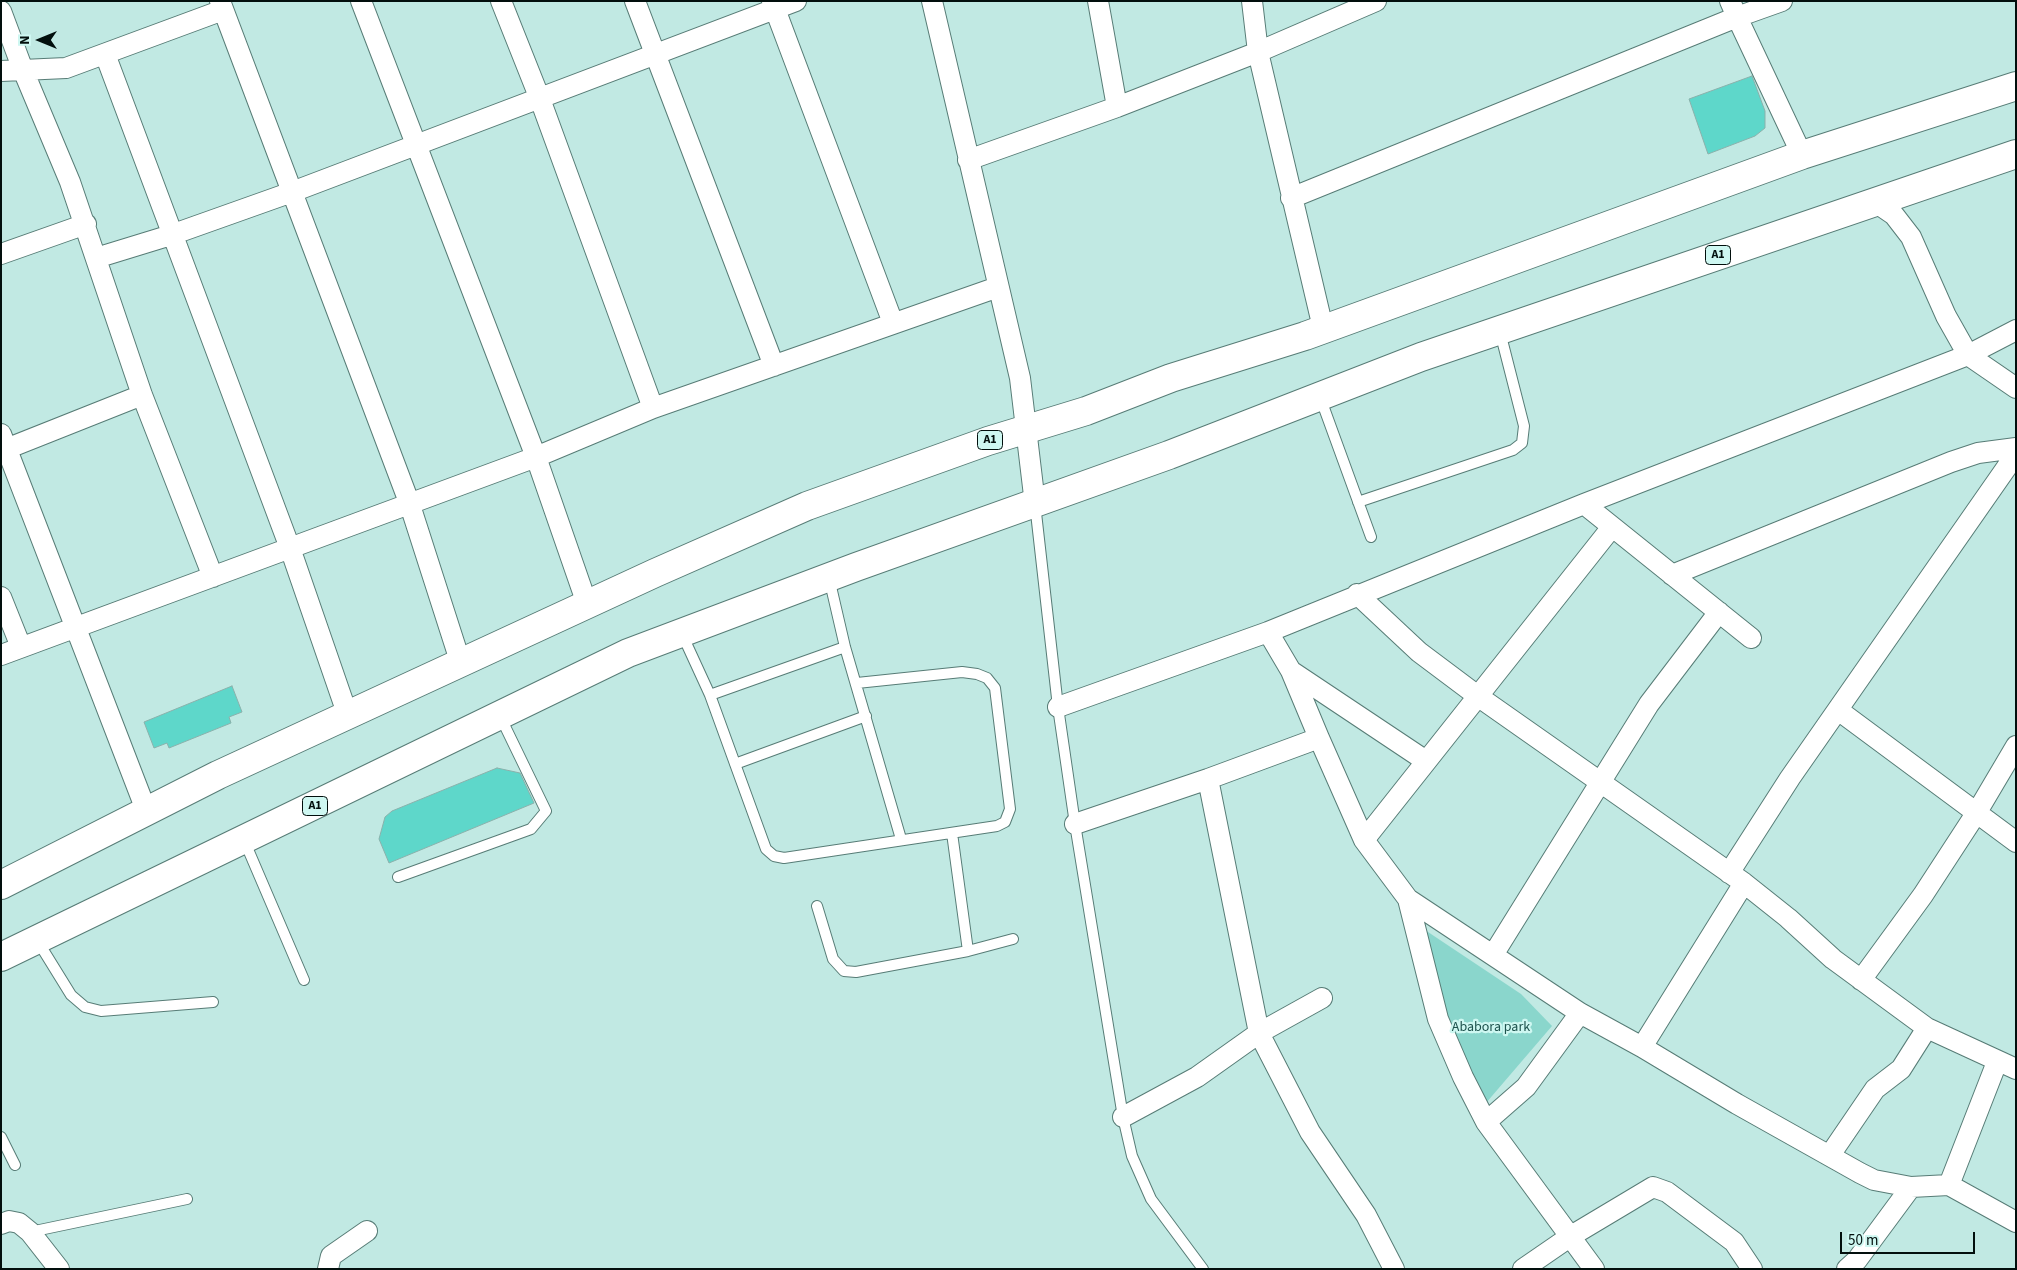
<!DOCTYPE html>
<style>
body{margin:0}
#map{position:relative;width:2017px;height:1270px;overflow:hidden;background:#c1e9e3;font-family:"Source Sans 3",sans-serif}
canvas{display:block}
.frame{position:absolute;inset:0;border:2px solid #020f0d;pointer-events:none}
.north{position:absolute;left:15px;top:15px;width:50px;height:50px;-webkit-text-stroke:4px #cef7f1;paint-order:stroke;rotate:270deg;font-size:14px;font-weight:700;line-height:20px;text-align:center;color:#020f0d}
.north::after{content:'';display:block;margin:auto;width:18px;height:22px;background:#020f0d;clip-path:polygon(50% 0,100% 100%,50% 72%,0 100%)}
.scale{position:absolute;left:1840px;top:1232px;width:135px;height:22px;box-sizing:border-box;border:2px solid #020f0d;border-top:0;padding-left:6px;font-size:15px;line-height:18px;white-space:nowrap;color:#020f0d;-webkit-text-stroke:4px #cef7f1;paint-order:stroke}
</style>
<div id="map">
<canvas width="2017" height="1270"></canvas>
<div class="frame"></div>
<div class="north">N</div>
<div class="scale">50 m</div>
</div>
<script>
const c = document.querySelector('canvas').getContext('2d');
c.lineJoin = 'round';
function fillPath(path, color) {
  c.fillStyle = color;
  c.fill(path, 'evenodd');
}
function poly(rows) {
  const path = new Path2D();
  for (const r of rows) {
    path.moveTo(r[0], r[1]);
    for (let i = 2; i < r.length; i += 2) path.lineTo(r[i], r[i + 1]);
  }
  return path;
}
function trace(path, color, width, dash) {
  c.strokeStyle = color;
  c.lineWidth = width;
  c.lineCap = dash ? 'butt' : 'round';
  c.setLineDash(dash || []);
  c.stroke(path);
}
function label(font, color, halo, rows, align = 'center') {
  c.font = font + ' "Source Sans 3",sans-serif';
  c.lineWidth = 4.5;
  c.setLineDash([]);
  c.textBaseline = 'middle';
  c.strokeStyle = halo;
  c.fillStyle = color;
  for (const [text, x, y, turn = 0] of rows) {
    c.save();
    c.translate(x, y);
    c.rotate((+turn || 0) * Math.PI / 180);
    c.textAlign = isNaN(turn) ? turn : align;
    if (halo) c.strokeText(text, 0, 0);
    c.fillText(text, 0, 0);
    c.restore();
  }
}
fillPath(poly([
 [1422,928,1521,994,1552,1026,1480,1110,1463,1077]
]), '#8ad6cc');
const building = poly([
 [1752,76,1765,111,1765,128,1755,136,1708,154,1689,99,1752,76],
 [232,686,242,712,229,717,231,723,169,748,167,743,154,748,144,722,232,686],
 [497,768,520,773,534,803,389,863,379,839,385,817,392,811,497,768]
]);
fillPath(building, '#5ed7ca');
trace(building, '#8ab1ab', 1);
const service = poly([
 [1320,397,1371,537],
 [1358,502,1513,450,1522,443,1524,426,1500,332],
 [1035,504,1058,707,1075,824,1123,1117,1132,1156,1151,1199,1203,1269],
 [829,578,845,647,901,839],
 [682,634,710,695,766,849,774,856,784,858,997,826,1005,822,1010,809,995,688,987,678,977,674,962,672,857,683],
 [710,695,845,647],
 [735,764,866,716],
 [952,833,968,951],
 [244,840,304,980],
 [398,877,531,829,546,811,500,716],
 [817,906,833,959,844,971,856,972,968,951,1013,939],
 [37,940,71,995,85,1007,101,1011,213,1002],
 [1,1137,15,1165],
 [30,1232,187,1199]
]);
const minor = poly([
 [220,1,409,502,461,664],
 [361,1,536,457,587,604],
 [501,1,540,99,653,408],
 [635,1,774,366],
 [772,1,893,323],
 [932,1,1020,378,1035,504],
 [1098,1,1117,107],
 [1252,1,1258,52,1376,1],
 [1782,1,1737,17,1802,155],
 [1,11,23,70,70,182,142,395,213,577],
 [105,54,290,548,536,457,653,408,998,287],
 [1,71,66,68,223,10],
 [968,160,1117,107,1258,52,1323,328],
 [1291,198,1737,17,1730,1],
 [1875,202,1894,215,1911,237,1946,316,1968,355,2016,388],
 [1,254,86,224],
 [96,258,171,235,292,192,796,1],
 [1,434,146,810],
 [1,451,142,395],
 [1584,504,1751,638],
 [1672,575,1951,462,1978,453,2016,448],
 [1357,594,1419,652,1479,697,1744,883,1788,918,1833,959,1927,1028,2016,1069],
 [1,597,21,647],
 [1268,632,1291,671,1319,738],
 [1,655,290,548,348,716],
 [1291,671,1426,761],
 [1058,707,1268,632,1584,504,1968,355,2016,330],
 [1838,710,2016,842],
 [1075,824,1208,779,1319,738,1364,840,1408,899,1580,1013,1642,1047,1737,1104,1860,1173,1874,1180,1911,1187,1857,1260,1847,1269],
 [1364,840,1612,527],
 [1729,873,1790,778,2016,454],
 [1408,899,1438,1019,1463,1077,1486,1122,1594,1269],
 [1493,955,1649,704,1719,612],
 [1861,980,1923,895,1977,812,2016,746],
 [1322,998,1259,1033,1310,1132,1366,1215,1394,1269],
 [1642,1047,1744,883],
 [1123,1117,1197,1077,1259,1033,1208,779],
 [1486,1122,1526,1087,1580,1013],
 [1830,1155,1875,1089,1901,1069,1927,1028],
 [1949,1185,2016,1222],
 [1911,1187,1949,1185,1997,1062],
 [1,1224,9,1221,19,1223,30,1232,59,1269],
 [328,1269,331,1256,367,1231],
 [1523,1269,1571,1236,1653,1187,1667,1192,1734,1242,1752,1269]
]);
const primary = poly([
 [1,885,218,775,655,573,807,506,988,441,1086,411,1171,378,1305,336,1802,155,2016,86],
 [1,957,628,653,856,567,1169,455,1421,357,2016,154]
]);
trace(service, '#577c76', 12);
trace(minor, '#577c76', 22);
trace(primary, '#577c76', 30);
trace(service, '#fff', 10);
trace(minor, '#fff', 20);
trace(primary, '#fff', 28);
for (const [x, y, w] of [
 [1718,255,25],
 [990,440,25],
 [315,806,25]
]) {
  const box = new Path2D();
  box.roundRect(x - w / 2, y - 9.5, w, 19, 4);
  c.fillStyle = '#cef7f1';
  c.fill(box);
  trace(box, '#020f0d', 1);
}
label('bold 12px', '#020f0d', null, [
 ["A1",1718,255],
 ["A1",990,440],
 ["A1",315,806]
]);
label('14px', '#1e524d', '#cef7f1', [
 ["Ababora park",1491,1028]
]);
</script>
